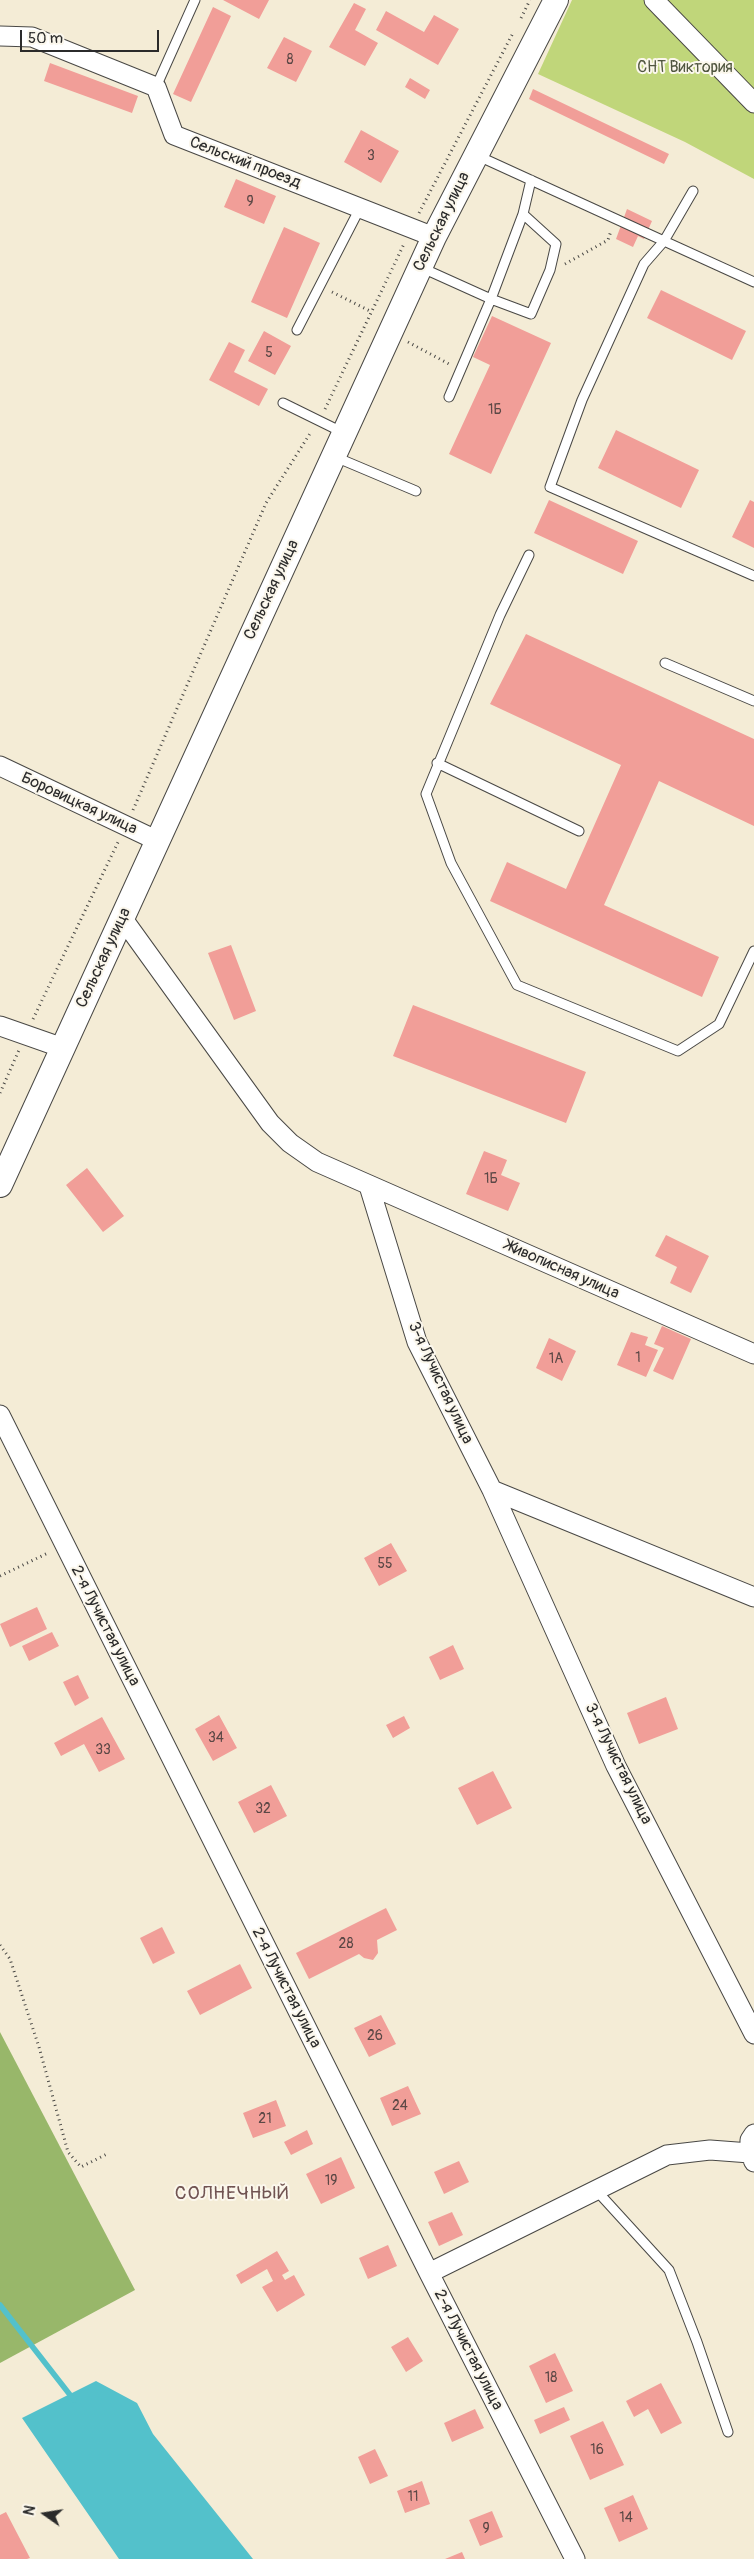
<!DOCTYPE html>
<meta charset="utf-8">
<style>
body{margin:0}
#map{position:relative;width:754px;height:2559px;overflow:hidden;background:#f4ecd6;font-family:Pangolin,sans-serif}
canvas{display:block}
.north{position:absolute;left:20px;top:2489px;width:50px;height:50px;-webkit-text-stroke:4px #fbf7ec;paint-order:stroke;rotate:283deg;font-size:14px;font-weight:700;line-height:20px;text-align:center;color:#2b2b2b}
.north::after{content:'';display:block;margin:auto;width:18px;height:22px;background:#2b2b2b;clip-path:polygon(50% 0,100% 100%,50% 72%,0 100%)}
.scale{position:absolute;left:20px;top:30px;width:139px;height:22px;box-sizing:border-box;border:2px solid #2b2b2b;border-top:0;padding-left:6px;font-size:15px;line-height:18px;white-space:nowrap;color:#2b2b2b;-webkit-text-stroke:4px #fbf7ec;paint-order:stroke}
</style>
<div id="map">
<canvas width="754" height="2559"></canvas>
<div class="north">N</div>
<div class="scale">50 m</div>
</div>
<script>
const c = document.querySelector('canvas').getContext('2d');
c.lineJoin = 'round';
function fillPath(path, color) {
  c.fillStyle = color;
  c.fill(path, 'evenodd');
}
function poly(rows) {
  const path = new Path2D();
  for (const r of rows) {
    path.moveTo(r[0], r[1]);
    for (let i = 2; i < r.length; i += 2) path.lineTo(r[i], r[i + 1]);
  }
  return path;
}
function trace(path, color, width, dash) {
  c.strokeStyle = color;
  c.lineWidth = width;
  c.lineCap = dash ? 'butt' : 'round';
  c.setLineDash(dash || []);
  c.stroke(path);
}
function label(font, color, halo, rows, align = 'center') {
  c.font = font + ' Pangolin,sans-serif';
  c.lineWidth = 4;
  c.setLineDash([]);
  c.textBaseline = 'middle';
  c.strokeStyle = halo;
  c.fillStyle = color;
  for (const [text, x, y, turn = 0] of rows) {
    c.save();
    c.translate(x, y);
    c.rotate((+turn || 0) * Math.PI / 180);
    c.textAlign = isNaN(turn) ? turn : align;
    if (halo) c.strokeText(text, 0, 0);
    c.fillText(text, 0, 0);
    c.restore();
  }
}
fillPath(poly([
 [572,0,754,0,754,179,685,142,538,74]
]), '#c0d67a');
fillPath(poly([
 [0,2032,135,2290,0,2363]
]), '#98b76a');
fillPath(poly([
 [96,2381,137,2403,153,2434,253,2559,119,2559,22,2418]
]), '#53c1cb');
trace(poly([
 [0,2305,74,2400]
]), '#53c1cb', 5.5);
fillPath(poly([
 [223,0,269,0,259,19],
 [354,3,366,9,355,30,378,43,365,66,329,47],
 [213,7,231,16,191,102,173,94],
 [386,11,424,32,434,15,459,29,438,65,376,30],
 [284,37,312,51,296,82,267,68],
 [50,63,138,96,132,113,44,81],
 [410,78,430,90,425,99,405,87],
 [533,89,669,154,664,164,529,99],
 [361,130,399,151,381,183,344,162],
 [236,179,276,196,264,224,224,207],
 [627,209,652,221,644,239,638,236,633,247,616,239],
 [284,227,320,243,287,318,251,302],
 [661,290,746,331,732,360,647,318],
 [492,316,551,343,491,474,449,454,490,365,473,357],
 [264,331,291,346,275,375,248,361],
 [229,342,245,350,234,372,268,389,259,406,209,380],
 [616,430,699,470,681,508,598,468],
 [549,500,638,541,623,574,534,533],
 [750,500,754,502,754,548,732,537],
 [526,634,754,739,754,826,659,781,604,905,719,957,702,997,490,901,507,862,566,889,621,765,490,704],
 [231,945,256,1011,234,1020,208,953],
 [413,1005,586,1072,566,1123,393,1056],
 [484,1151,507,1160,501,1175,520,1183,508,1211,466,1194],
 [87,1168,124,1216,103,1232,66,1185],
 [666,1235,709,1256,691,1293,670,1283,677,1267,655,1256],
 [662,1326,691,1339,673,1380,653,1371,664,1348,654,1344],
 [631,1332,648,1337,645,1345,658,1350,646,1377,617,1365],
 [549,1338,576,1351,562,1381,536,1368],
 [391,1543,407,1571,379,1586,364,1558],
 [37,1607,47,1629,10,1647,0,1624],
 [52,1632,59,1646,29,1661,22,1646],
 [453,1645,464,1669,440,1680,429,1657],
 [78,1675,89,1698,75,1706,63,1682],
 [666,1697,678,1729,639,1744,627,1713],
 [219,1715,237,1748,213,1761,195,1729],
 [404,1716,410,1728,393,1738,386,1725],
 [102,1717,125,1759,99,1772,84,1744,61,1756,54,1743],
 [493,1771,512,1808,477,1825,458,1788],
 [271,1785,287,1816,254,1833,238,1802],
 [386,1908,397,1930,377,1940,378,1953,373,1960,364,1958,359,1954,309,1979,296,1953],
 [162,1927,175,1953,153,1964,140,1938],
 [240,1964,252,1988,200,2015,187,1991],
 [381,2015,396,2044,369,2057,354,2028],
 [408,2086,421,2114,392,2126,380,2098],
 [276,2100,286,2126,253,2138,243,2113],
 [307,2130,313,2144,291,2155,284,2142],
 [341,2157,355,2188,321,2204,306,2174],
 [459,2161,469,2182,444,2194,434,2172],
 [452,2212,463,2235,439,2246,428,2222],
 [388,2245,397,2266,368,2279,359,2258],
 [277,2251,289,2271,282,2275,285,2280,294,2275,305,2295,277,2312,262,2287,273,2281,267,2269,241,2284,236,2275],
 [408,2337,423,2361,406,2372,391,2347],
 [555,2353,573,2391,546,2403,529,2366],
 [661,2383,682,2423,661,2434,648,2409,634,2417,626,2401],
 [564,2407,570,2420,540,2434,534,2420],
 [475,2409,484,2428,452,2442,444,2423],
 [603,2421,624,2465,590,2480,570,2436],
 [375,2449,388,2476,370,2484,358,2457],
 [422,2481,430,2504,405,2513,397,2491],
 [633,2495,648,2529,619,2542,604,2508],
 [492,2511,503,2537,480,2546,469,2520],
 [6,2512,30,2558,27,2559,0,2559,0,2515],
 [462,2552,465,2559,445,2559]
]), '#f19e98');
const service = poly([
 [156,87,195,0],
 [476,155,664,241,693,191],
 [523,214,556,244,550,270,531,314,491,299,523,214,531,180],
 [420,267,491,299,449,397],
 [754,282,664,241,644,264,582,400,550,487,754,576],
 [297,330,360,208],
 [283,403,344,433],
 [333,456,416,491],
 [529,555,500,615,426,794,451,863,517,985,678,1051,719,1024,754,951],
 [665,663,754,701],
 [437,763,579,831],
 [596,2190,669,2270,697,2342,728,2432]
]);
const minor = poly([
 [654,0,754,103],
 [0,36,32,37,156,87,174,135,434,237],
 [0,766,158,841],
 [123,919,270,1123,290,1143,317,1162,754,1354],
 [0,1026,63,1048],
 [369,1186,417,1342,492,1490,616,1766,754,2034],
 [0,1415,429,2273,575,2559],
 [492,1490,754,1597],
 [754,2134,750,2140,750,2153,754,2162],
 [429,2273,667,2155,710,2150,750,2153]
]);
const tertiary = poly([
 [0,1185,434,237,556,0]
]);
trace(service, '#494845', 11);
trace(minor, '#494845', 21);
trace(tertiary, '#494845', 26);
trace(poly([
 [521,18,530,0],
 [419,213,513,33],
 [565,264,608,240,611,231],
 [332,292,372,312],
 [408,342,449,364],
 [325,409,404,244],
 [133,810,266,503,311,432],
 [33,1019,119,840],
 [0,1093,19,1050],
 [0,1576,48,1553],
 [0,1945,10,1959,39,2047,68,2152,81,2167,109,2153]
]), '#494845', 3, [1, 4]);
trace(service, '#fff', 9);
trace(minor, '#fff', 19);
trace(tertiary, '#fff', 24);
label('14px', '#5c4846', null, [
 ["8",290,60],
 ["3",371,156],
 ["9",250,202],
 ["5",269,353],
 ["1Б",495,410],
 ["1Б",491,1179],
 ["1",638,1358],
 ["1А",556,1359],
 ["55",385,1564],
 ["34",216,1738],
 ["33",103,1750],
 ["32",263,1809],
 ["28",346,1944],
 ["26",375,2036],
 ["24",400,2106],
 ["21",265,2119],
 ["19",331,2181],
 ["18",551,2378],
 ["16",597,2450],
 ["11",413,2497],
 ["14",626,2518],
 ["9",486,2529]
]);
label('16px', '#50563f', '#fbf7ec', [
 ["СНТ Виктория",685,68]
]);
label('16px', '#2b2b2b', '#fbf7ec', [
 ["Сельский проезд",245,163,21],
 ["Сельская улица",442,222,-64],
 ["Сельская улица",272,590,-65],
 ["Боровицкая улица",79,804,25],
 ["Сельская улица",104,958,-65],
 ["Живописная улица",562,1270,24],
 ["3-я Лучистая улица",440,1383,65],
 ["2-я Лучистая улица",105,1626,63],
 ["3-я Лучистая улица",618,1764,64],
 ["2-я Лучистая улица",286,1988,63],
 ["2-я Лучистая улица",468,2350,63]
]);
c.letterSpacing = '1px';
label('19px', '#705351', '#fbf7ec', [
 ["СОЛНЕЧНЫЙ",232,2194]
]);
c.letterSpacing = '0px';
</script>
